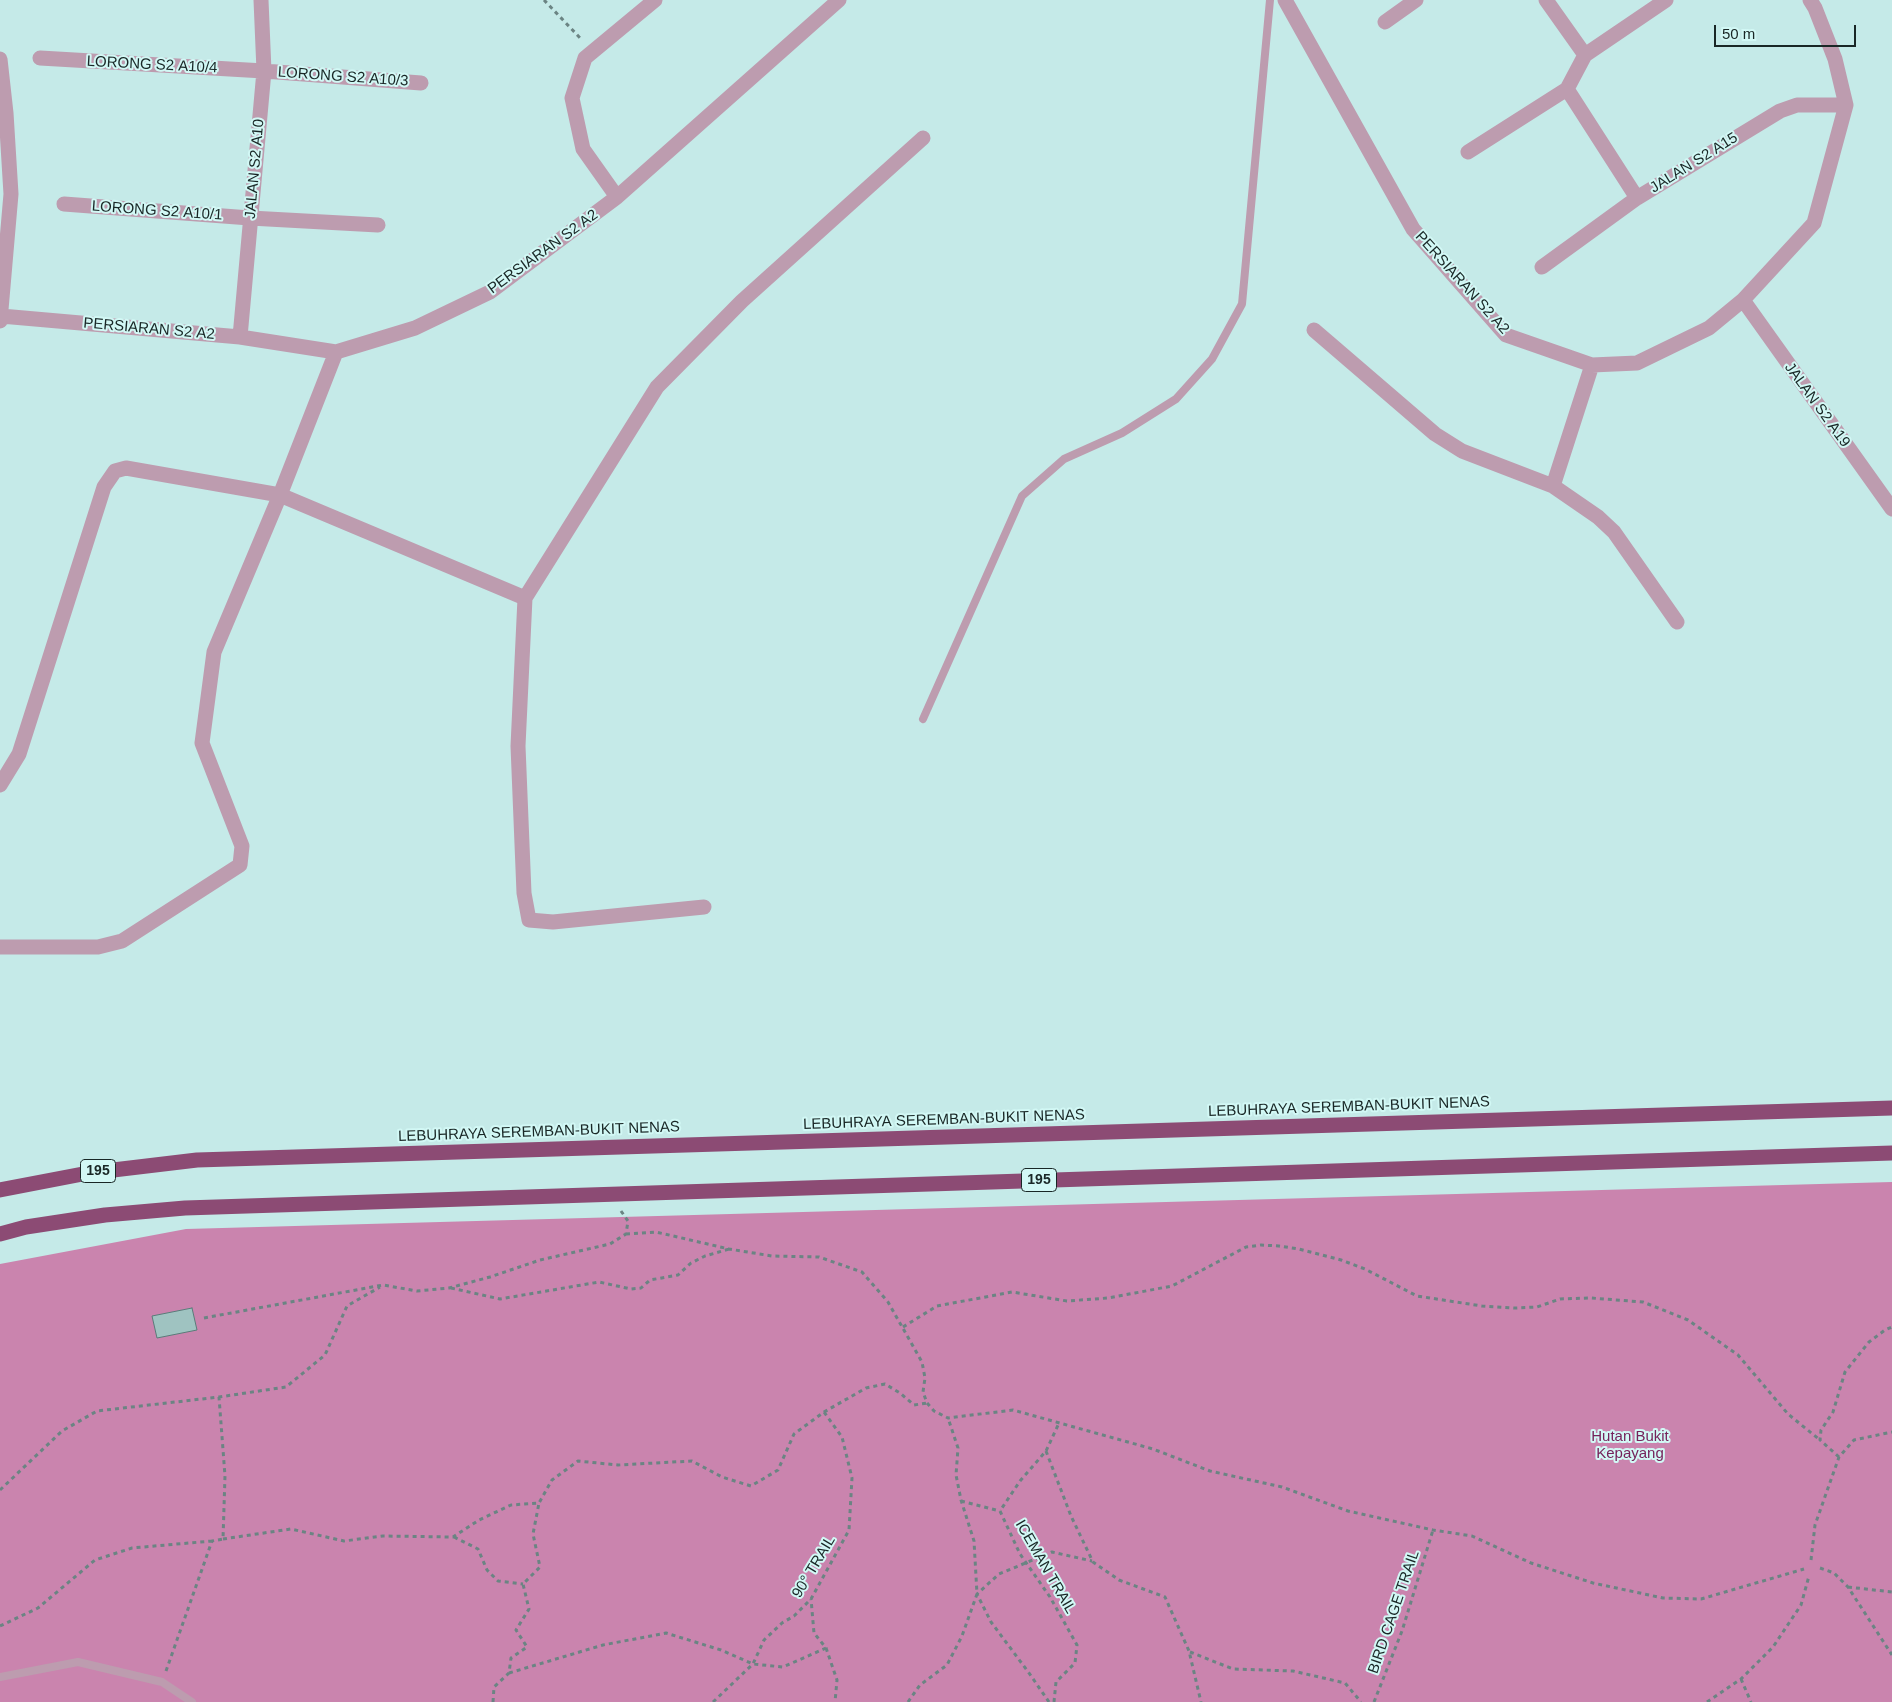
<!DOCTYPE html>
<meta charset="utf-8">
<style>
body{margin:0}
#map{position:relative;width:1892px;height:1702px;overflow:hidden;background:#c5eae8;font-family:Arial,sans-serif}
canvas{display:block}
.scale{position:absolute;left:1714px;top:25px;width:142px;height:22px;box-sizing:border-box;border:2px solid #192726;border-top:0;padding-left:6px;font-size:15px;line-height:18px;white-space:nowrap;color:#192726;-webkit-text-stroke:4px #d2f8f5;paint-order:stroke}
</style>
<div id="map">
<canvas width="1892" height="1702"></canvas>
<div class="scale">50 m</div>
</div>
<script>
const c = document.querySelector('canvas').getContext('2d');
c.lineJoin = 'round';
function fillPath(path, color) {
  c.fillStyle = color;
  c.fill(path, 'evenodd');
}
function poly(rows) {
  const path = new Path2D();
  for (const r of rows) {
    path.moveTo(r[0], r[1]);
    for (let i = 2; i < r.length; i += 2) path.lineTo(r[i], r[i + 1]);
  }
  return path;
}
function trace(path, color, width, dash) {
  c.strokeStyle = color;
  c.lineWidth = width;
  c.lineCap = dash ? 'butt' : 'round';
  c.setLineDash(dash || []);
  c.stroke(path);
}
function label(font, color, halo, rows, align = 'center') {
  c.font = font + ' Arial,sans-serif';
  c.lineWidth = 4;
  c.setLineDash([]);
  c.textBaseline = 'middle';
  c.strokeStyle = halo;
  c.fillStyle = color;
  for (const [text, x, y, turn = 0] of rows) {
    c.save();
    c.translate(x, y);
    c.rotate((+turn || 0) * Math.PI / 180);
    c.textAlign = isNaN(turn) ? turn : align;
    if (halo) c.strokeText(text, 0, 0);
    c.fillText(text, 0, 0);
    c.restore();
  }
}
fillPath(poly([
 [1892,1182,1892,1702,0,1702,0,1264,186,1229]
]), '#ca84ae');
const building = poly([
 [192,1308,197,1330,157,1338,152,1316,192,1308]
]);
fillPath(building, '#9fc3c1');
trace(building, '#5a7c7a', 1);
trace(poly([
 [544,0,582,40],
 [626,1234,656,1232,729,1249,772,1256,819,1257,862,1272,888,1302,922,1362,925,1378,923,1392,927,1403,934,1411,948,1418,1013,1410,1153,1449,1210,1471,1282,1487,1348,1511,1433,1530,1472,1536,1531,1563,1593,1583,1663,1598,1701,1599,1804,1569],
 [451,1288,500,1299,599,1282,631,1289,641,1288,650,1280,678,1275,691,1263,705,1256,729,1249],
 [204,1318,383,1285,417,1291,449,1288,490,1277,540,1260,610,1244,626,1234,628,1221,621,1211],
 [903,1327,937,1306,1012,1292,1067,1301,1108,1298,1135,1293,1172,1286,1246,1247,1261,1245,1279,1246,1299,1249,1341,1260,1365,1269,1417,1296,1482,1306,1515,1308,1537,1307,1560,1299,1591,1298,1643,1302,1688,1320,1738,1355,1788,1414,1820,1440],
 [1046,1451,1071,1516,1093,1562,1119,1580,1165,1597,1189,1651,1201,1702],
 [1839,1457,1820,1440,1821,1430,1833,1412,1845,1372,1869,1342,1885,1330,1892,1327],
 [0,1490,62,1431,97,1411,219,1397,286,1387,325,1355,347,1306,380,1287],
 [961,1501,1000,1511],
 [454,1537,478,1549,487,1570,498,1581,523,1584],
 [223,1539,291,1529,344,1541,383,1536,453,1537,479,1520,511,1505,539,1503,552,1480,578,1461,618,1465,692,1461,722,1477,751,1486,778,1470,794,1434,824,1412,866,1388,885,1384,900,1393,914,1405,927,1403],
 [1811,1560,1815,1525,1839,1457,1854,1440,1892,1432],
 [1820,1568,1834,1573,1848,1587,1892,1655],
 [1848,1587,1892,1592],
 [0,1626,38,1608,95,1560,132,1548,212,1541],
 [826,1648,837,1680,835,1702],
 [1190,1652,1233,1669,1293,1671,1345,1683,1361,1702],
 [166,1671,212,1541,223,1539,225,1476,219,1397],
 [509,1673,603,1645,666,1633,721,1650,753,1664,783,1667,826,1648,814,1633,811,1599],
 [1741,1679,1751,1702],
 [493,1702,494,1687,509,1673,511,1658,527,1647,516,1630,529,1609,523,1584,540,1567,533,1534,539,1503],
 [713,1702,753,1664,764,1640,782,1623,794,1616,811,1599,849,1530,852,1478,842,1437,824,1412],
 [908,1702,920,1685,947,1665,962,1636,977,1594,974,1541,961,1500,956,1475,958,1448,948,1418],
 [1049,1702,1029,1673,991,1622,977,1594,999,1574,1052,1552,1092,1561],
 [1054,1702,1056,1682,1075,1663,1077,1645,1050,1597,1020,1554,1000,1511,1020,1481,1046,1451,1059,1423],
 [1374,1702,1402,1631,1433,1530],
 [1707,1702,1741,1679,1773,1647,1801,1605,1809,1576]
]), '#6b8483', 3, [4, 4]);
trace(poly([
 [923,719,1022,496,1064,459,1122,433,1176,399,1212,359,1242,304,1270,0],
 [0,1677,78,1662,162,1682,192,1702]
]), '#bd9caf', 8);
trace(poly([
 [1285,0,1413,229,1506,335,1592,365,1637,363,1709,328,1743,300,1814,223,1846,105,1835,59,1815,8,1810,0],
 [1546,0,1585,55],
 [1385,22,1416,0],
 [40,58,264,71,421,83],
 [0,59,6,113,11,194,0,321],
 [1567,89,1637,198],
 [1468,152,1567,89,1585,55,1666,0],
 [617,197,583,149,572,98,585,58,655,0],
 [64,204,250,218,378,225],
 [1542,267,1637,198,1780,111,1797,105,1846,105],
 [1743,300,1892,509],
 [1,316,240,337,336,352,415,328,490,292,617,197,839,0],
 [1314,330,1435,434,1462,451,1553,486,1598,517,1614,532,1677,622],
 [240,337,264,71,261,0],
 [1553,486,1592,365],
 [0,785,19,754,104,487,115,471,126,468,280,495,525,598],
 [704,907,553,922,529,920,524,893,518,746,525,598,657,387,742,301,923,138],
 [0,947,98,947,122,941,240,865,242,846,202,743,214,652,280,495,336,352]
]), '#bd9caf', 15);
trace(poly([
 [0,1190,88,1173,197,1160,1892,1108],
 [0,1234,26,1227,105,1215,185,1208,1892,1153]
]), '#8c4b74', 15);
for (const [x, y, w] of [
 [98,1171,35],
 [1039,1180,35]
]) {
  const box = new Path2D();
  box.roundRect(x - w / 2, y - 11.5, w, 23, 4);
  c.fillStyle = '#d2f8f5';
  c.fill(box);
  trace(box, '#192726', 1);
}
label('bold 14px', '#192726', null, [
 ["195",98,1171],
 ["195",1039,1180]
]);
label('15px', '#192726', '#d2f8f5', [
 ["LORONG S2 A10/4",152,65,3],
 ["LORONG S2 A10/3",343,77,4],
 ["JALAN S2 A15",1694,163,-32],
 ["JALAN S2 A10",255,169,-85],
 ["LORONG S2 A10/1",157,211,4],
 ["PERSIARAN S2 A2",543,252,-36],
 ["PERSIARAN S2 A2",1462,283,48],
 ["PERSIARAN S2 A2",149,329,5],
 ["JALAN S2 A19",1817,405,54],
 ["LEBUHRAYA SEREMBAN-BUKIT NENAS",1349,1107,-2],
 ["LEBUHRAYA SEREMBAN-BUKIT NENAS",944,1120,-2],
 ["LEBUHRAYA SEREMBAN-BUKIT NENAS",539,1132,-2],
 ["90° TRAIL",814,1567,-59],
 ["ICEMAN TRAIL",1045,1567,60],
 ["BIRD CAGE TRAIL",1394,1612,-71]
]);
label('15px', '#76225b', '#d2f8f5', [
 ["Hutan Bukit",1630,1437],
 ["Kepayang",1630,1454]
]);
</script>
